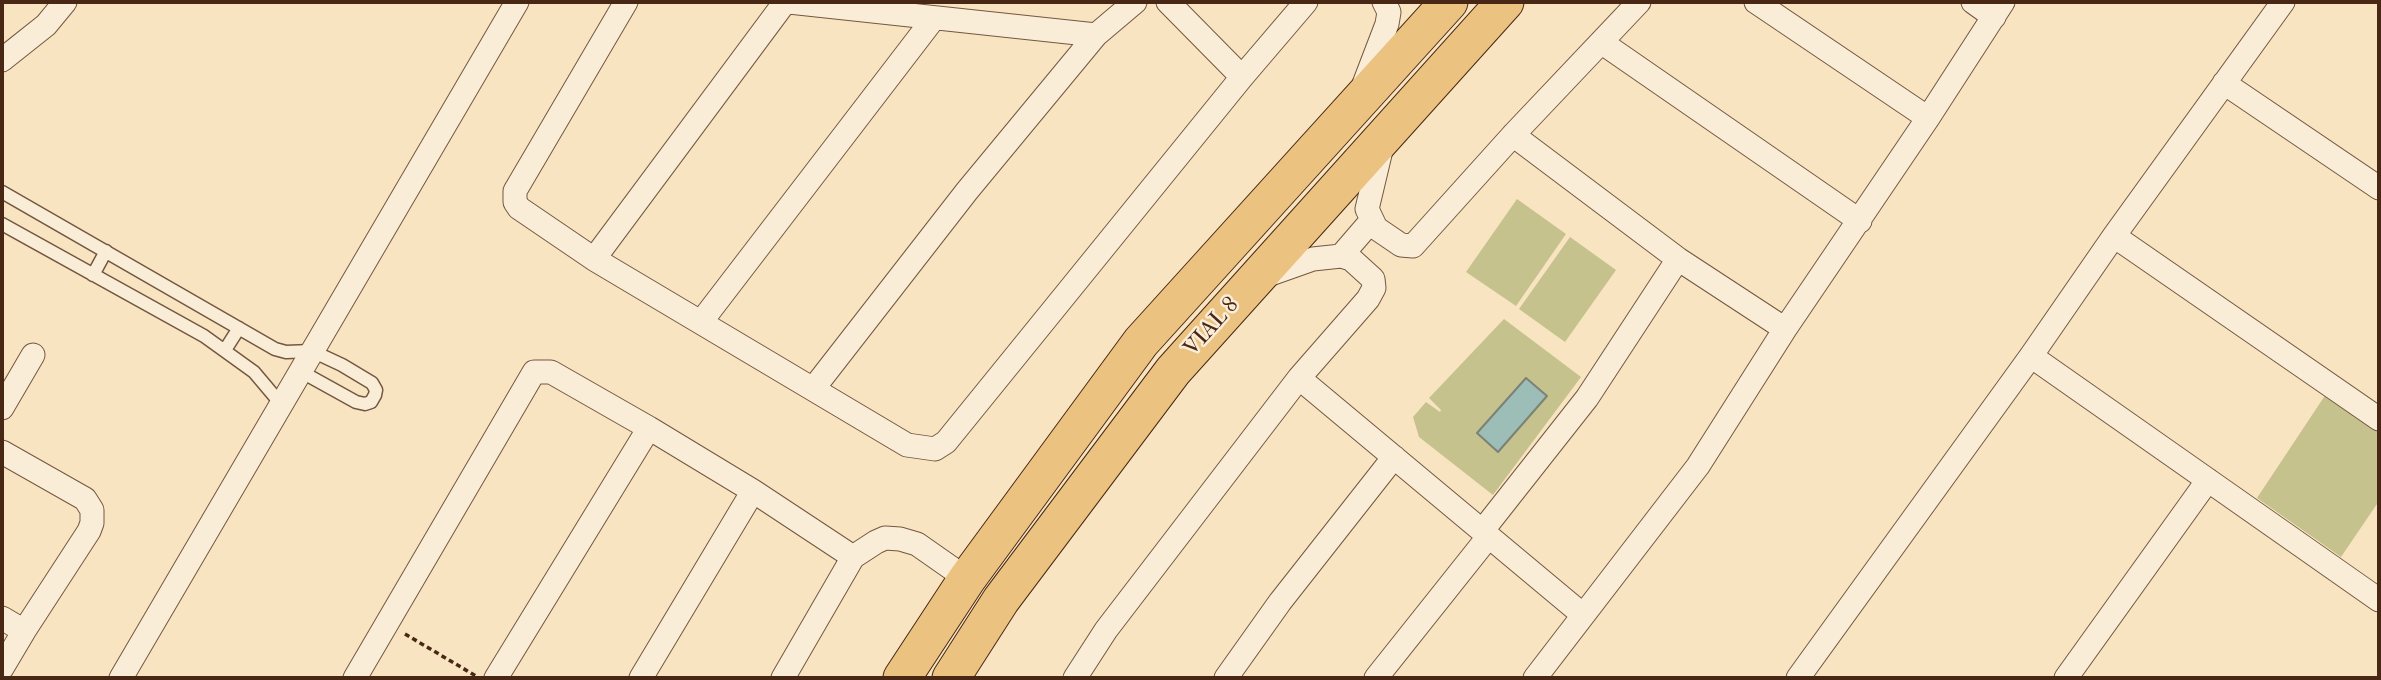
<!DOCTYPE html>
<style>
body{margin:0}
#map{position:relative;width:2381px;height:680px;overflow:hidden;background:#f8e4c1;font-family:"IM FELL French Canon",serif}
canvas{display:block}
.frame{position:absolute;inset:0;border:4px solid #482815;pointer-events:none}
</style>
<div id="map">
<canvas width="2381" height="680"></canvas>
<div class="frame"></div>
</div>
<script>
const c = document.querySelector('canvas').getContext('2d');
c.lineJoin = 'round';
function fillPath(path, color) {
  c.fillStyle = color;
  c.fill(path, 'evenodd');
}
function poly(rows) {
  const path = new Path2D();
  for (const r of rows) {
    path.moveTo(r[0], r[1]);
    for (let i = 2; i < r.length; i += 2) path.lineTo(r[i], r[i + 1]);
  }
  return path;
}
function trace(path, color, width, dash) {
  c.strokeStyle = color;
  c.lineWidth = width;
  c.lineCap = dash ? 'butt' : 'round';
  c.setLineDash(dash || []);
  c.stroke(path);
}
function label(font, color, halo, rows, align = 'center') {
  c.font = font + ' "IM FELL French Canon",serif';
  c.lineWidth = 5;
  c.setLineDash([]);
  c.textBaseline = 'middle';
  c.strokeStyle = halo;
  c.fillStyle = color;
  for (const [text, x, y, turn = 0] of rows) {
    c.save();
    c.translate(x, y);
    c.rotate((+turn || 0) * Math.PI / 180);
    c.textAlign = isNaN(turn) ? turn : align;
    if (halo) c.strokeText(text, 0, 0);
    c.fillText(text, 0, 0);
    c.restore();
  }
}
fillPath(poly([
 [1517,199,1566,234,1516,306,1466,272],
 [1570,237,1616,270,1565,342,1519,309],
 [1504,319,1581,377,1493,495,1419,437,1413,417,1426,402,1440,412,1441,410,1429,398],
 [2326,394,2379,432,2379,501,2341,557,2257,498]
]), '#c5c28d');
const water = poly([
 [1526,378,1547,396,1498,452,1477,433,1526,378]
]);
fillPath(water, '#9dbeb6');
trace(water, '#7b8276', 2);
const lane = poly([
 [2,192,275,349,286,352,312,351,342,365,372,383,376,390,375,395,371,402,365,404,356,402,300,371],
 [2,224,204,336,254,372,281,404],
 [93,275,106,251],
 [225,350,239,328]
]);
const street = poly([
 [626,2,515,191,515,202,519,208,594,259,907,445,935,449,946,442,1242,77,1306,2],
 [789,2,1096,35,1135,2],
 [1168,2,1242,77],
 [1756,2,1928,118],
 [1973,2,1994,17],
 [1601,42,1860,221],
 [2,60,46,25,65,2],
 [2224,83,2379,188],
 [1364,84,1387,24,1389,12,1384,2],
 [1513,135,1678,259,1785,329],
 [1382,146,1367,209,1376,228,1401,245,1413,246,1513,135,1639,2],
 [2114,236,2379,419],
 [1341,256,1372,220],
 [594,259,785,2],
 [701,322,934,18],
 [2031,356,2379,600],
 [1299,378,1583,615],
 [813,389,967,191,1096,35],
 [2,408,33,355],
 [2,452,85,499,92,510,92,523,89,531,24,631],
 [1483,530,1587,398,1678,259],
 [2,618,24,631,2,668],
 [121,678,517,2],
 [355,678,534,372,551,372,649,428,753,491,853,557],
 [496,678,649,428],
 [641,678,753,491],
 [783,678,853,557,876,542,885,538,900,539,917,544,967,579],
 [1075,678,1106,630,1299,378,1368,299,1374,288,1373,279,1351,259,1341,256,1313,259,1265,276],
 [1226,678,1280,602,1394,457],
 [1376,678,1489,536],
 [1535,678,1698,466,1785,329,1928,118,2003,2],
 [1798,678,2031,356,2114,236,2283,2],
 [2066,678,2208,480]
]);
const primary = poly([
 [902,678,967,579,1141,342,1449,2],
 [951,678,1001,600,1173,371,1505,2]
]);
trace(lane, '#745740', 15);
trace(street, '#745740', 25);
trace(primary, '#482815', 39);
trace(poly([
 [405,634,476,676]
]), '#482815', 3.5, [5, 3.5]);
trace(lane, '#faedd7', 12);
trace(street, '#faedd7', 23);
trace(primary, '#ecc280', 37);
label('23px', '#482815', '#faedd7', [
 ["VIAL 8",1212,327,-48]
]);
</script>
